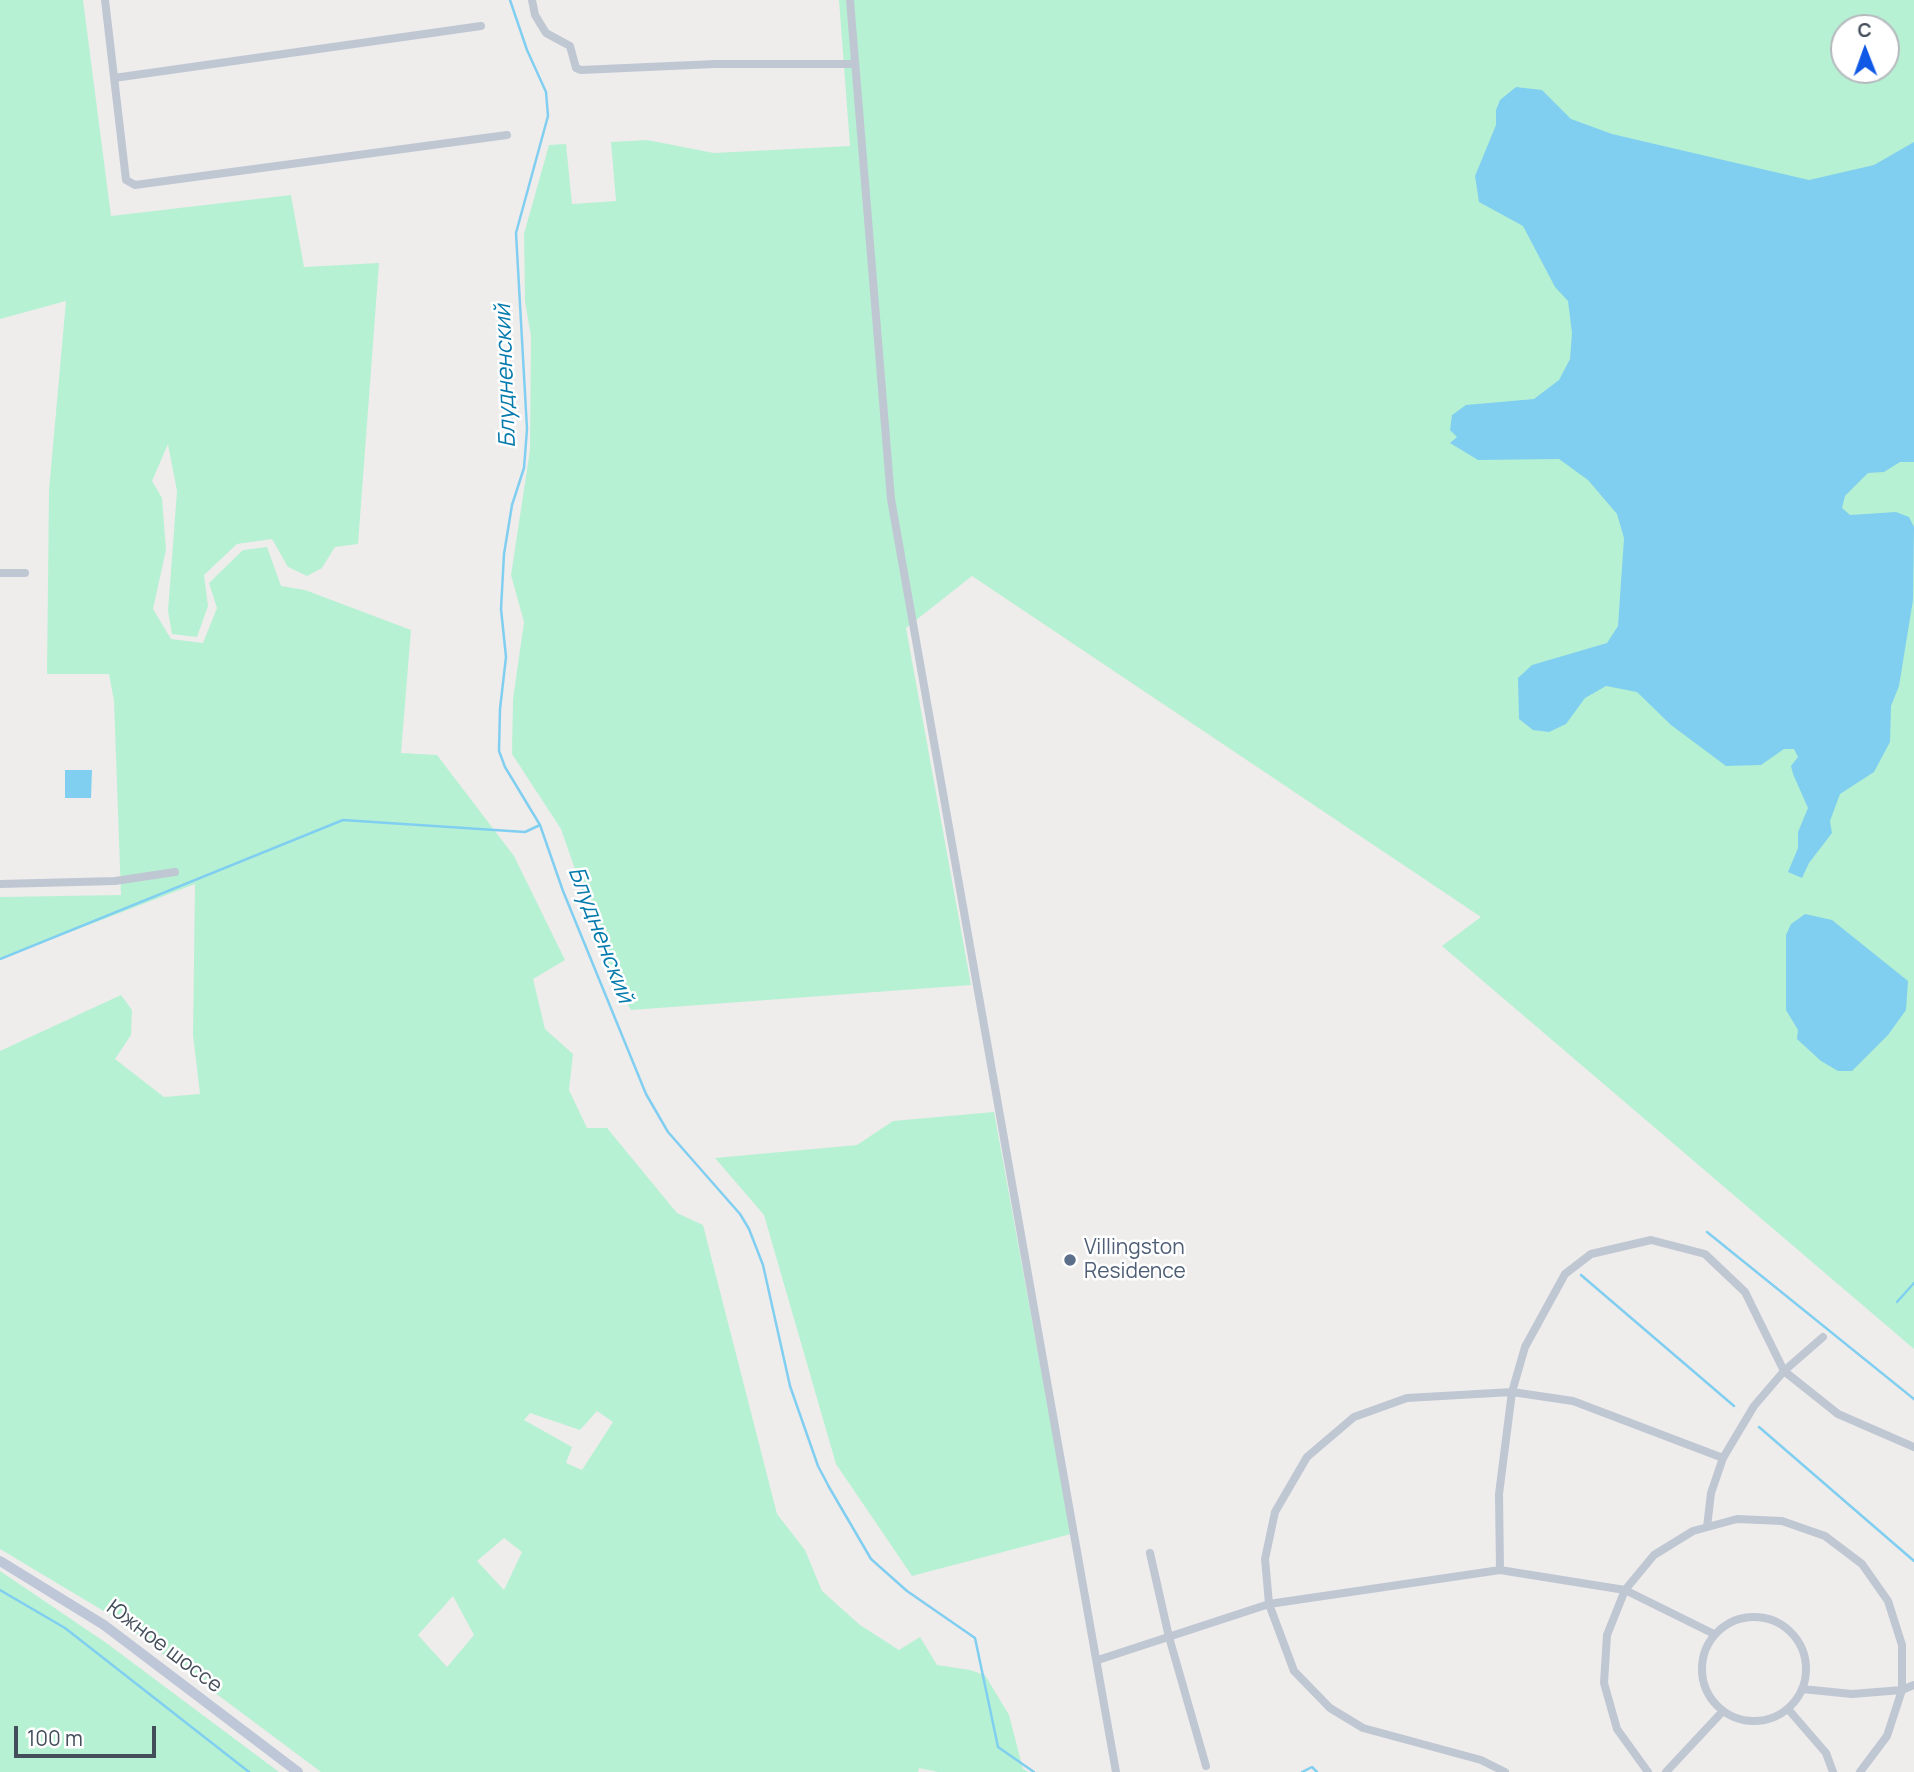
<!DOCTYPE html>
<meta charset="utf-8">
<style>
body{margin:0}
#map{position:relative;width:1914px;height:1772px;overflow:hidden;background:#efecec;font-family:Manrope,sans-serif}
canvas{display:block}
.north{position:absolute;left:1830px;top:14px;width:70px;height:70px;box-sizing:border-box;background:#fff;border:2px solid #b4b8bd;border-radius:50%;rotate:359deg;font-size:19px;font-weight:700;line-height:28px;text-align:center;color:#444e5b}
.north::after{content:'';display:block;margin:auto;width:24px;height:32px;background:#0f59e6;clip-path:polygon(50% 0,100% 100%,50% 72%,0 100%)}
.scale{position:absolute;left:14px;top:1726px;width:142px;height:32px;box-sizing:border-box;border:4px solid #444e5b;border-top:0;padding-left:9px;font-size:21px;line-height:24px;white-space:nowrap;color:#444e5b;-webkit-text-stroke:5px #fff;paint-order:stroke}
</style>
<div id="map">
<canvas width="1914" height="1772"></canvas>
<div class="north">С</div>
<div class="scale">100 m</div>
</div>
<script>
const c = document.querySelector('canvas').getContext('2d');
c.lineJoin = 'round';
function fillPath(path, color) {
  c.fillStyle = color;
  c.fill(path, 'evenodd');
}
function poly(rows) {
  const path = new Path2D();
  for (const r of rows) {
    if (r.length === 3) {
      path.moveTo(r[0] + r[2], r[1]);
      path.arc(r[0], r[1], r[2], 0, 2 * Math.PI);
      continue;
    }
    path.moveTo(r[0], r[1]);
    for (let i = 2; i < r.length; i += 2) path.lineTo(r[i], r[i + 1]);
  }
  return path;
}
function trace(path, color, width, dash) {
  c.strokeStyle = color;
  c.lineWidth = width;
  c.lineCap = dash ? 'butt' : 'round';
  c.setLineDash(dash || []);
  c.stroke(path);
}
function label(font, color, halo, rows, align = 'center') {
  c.font = font + ' Manrope,sans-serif';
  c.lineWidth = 5;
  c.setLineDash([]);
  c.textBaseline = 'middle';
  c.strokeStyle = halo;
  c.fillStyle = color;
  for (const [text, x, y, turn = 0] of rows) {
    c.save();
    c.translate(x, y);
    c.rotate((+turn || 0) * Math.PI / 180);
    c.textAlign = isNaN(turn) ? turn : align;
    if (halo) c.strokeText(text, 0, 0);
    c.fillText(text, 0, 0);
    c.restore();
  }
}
fillPath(poly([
 [0,0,83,0,111,216,291,195,304,267,379,263,358,544,335,547,322,568,307,576,288,567,272,539,237,544,204,575,208,606,197,637,172,634,168,611,177,491,168,444,152,481,162,498,166,550,153,609,171,639,203,643,217,608,209,583,243,550,267,547,281,586,305,590,411,630,401,753,437,755,514,856,565,960,533,979,545,1029,573,1054,569,1090,587,1128,607,1128,677,1213,703,1225,777,1514,805,1550,822,1591,860,1625,899,1650,920,1637,937,1665,970,1670,985,1675,1009,1715,1023,1769,1029,1772,938,1772,919,1768,918,1772,321,1772,112,1616,0,1549,0,1051,121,995,132,1010,131,1035,115,1059,164,1097,200,1094,193,1035,195,884,0,959,0,897,121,895,114,701,109,674,47,674,49,490,66,301,0,319],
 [597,1411,613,1422,582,1470,566,1463,572,1447,524,1420,530,1413,580,1430],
 [504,1538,522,1552,504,1590,477,1561],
 [453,1596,474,1635,447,1667,418,1635],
 [839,0,1914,0,1914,1349,1442,946,1481,917,972,576,906,628,971,985,631,1010,614,982,561,829,512,754,513,699,524,622,511,575,530,450,531,336,525,302,524,234,549,145,566,144,572,204,616,201,611,142,647,140,714,153,850,146],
 [1844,28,1886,28,1886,70,1844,70],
 [994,1112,1071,1534,912,1576,836,1464,764,1215,715,1158,857,1145,893,1121],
 [0,1571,105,1642,279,1772,0,1772]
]), '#b7f1d3');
fillPath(poly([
 [1516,87,1542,90,1571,119,1612,134,1809,180,1874,165,1914,142,1914,462,1900,462,1884,472,1868,473,1845,496,1842,508,1850,515,1896,512,1909,517,1914,527,1913,600,1899,686,1891,706,1890,742,1874,772,1840,794,1830,821,1832,833,1809,863,1802,878,1788,872,1798,848,1798,832,1808,808,1793,774,1791,766,1798,757,1794,749,1784,749,1761,765,1726,766,1671,725,1637,692,1606,686,1585,698,1566,724,1549,732,1533,730,1519,719,1518,678,1532,665,1607,643,1618,626,1624,538,1617,514,1588,480,1559,459,1478,460,1450,443,1457,437,1450,430,1452,415,1466,405,1534,399,1559,380,1570,359,1572,333,1568,301,1555,287,1523,226,1479,202,1475,176,1496,125,1496,110,1500,100],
 [65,770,92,770,91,798,65,798],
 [1805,914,1832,920,1908,981,1906,1010,1888,1035,1852,1071,1838,1071,1821,1061,1797,1039,1798,1030,1786,1010,1786,935,1791,924]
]), '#81cff0');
trace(poly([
 [510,0,527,50,546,92,548,116,516,233,527,429,524,468,512,505,504,554,501,609,506,657,500,709,499,751,505,767,540,825,563,891,646,1094,668,1132,740,1214,749,1229,763,1265,790,1386,818,1466,829,1487,871,1559,907,1591,975,1638,998,1747,1034,1772],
 [0,959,343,820,525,832,540,825],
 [1707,1232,1914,1399],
 [1581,1275,1734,1406],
 [1897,1302,1914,1283],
 [1759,1427,1914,1561],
 [0,1590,65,1628,249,1772],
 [1302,1772,1312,1767,1317,1772]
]), '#81cff0', 2.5);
trace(poly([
 [105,0,126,180,135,185,507,135],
 [532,0,535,15,546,33,570,46,576,68,581,70,715,64,855,64],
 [850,0,891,499,1116,1772],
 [114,78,481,26],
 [0,573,25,573],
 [0,884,115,881,175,872],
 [1707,1527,1711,1493,1723,1458,1754,1406,1784,1371,1823,1337],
 [1150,1553,1169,1637,1206,1766],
 [1500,1570,1499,1494,1512,1392,1525,1347,1565,1274,1591,1254,1651,1240,1705,1254,1745,1292,1784,1371,1838,1414,1914,1447],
 [1754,1669,52],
 [1098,1660,1269,1604,1500,1570,1625,1590,1714,1634],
 [1802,1689,1852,1694,1902,1690,1914,1685],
 [1788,1709,1826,1753,1833,1772],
 [1505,1772,1481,1760,1363,1728,1330,1708,1294,1671,1269,1604,1265,1559,1275,1512,1307,1457,1354,1417,1407,1398,1512,1392,1573,1401,1723,1458],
 [1648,1772,1617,1729,1604,1683,1607,1635,1625,1590,1654,1555,1693,1531,1737,1519,1782,1521,1825,1536,1862,1564,1888,1601,1902,1645,1902,1690,1887,1736,1860,1772],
 [1666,1772,1723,1711]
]), '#bfc7d3', 8);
trace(poly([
 [0,1561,104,1625,298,1772]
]), '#bdc7d7', 10);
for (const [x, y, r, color] of [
 [1070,1260,7,"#5c6f8a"]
]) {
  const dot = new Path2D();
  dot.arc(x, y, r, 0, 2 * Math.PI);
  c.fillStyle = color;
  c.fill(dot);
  trace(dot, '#fff', 2.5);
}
label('21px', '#4e5e75', '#fff', [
 ["Villingston",1084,1248],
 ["Residence",1084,1272]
], 'left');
label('21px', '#444e5b', '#fff', [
 ["Южное шоссе",164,1647,37]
]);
label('italic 23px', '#057aad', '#fff', [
 ["Блудненский",506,376,-92],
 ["Блудненский",600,935,69]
]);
</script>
